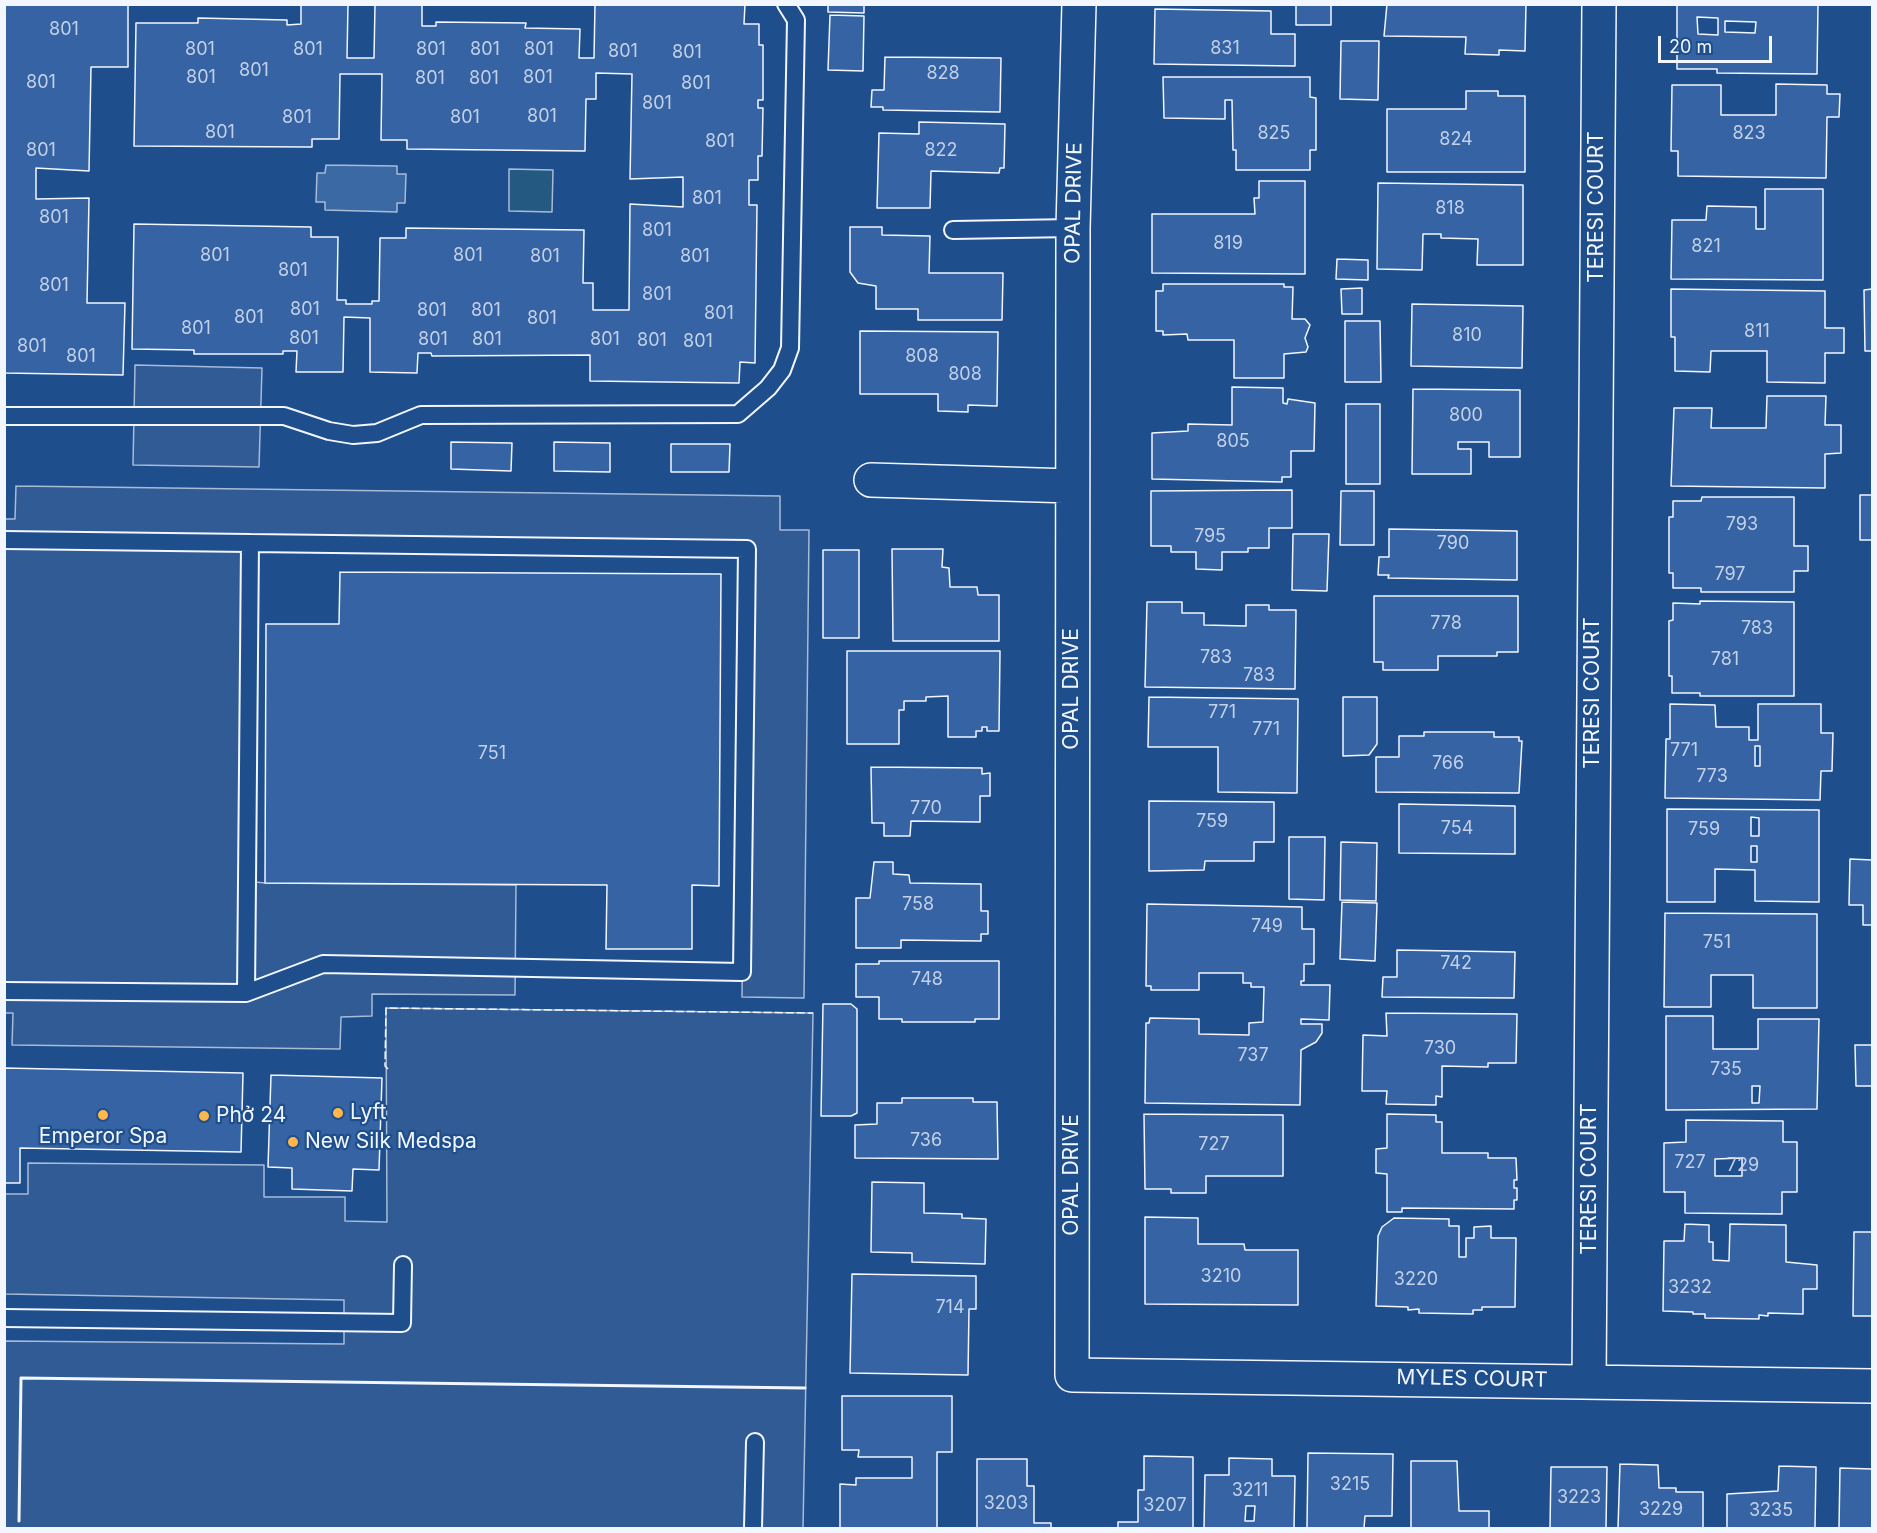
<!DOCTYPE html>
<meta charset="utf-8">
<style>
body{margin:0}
#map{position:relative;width:1877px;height:1533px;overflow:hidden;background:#1f4e8c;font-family:Inter,sans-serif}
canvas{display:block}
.frame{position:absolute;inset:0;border:6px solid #f2f6ff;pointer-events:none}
.scale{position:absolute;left:1658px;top:36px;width:114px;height:27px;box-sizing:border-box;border:3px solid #f2f6ff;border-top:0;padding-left:8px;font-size:18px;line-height:21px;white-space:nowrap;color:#f2f6ff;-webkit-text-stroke:4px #1f4e8c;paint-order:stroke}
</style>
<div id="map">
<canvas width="1877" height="1533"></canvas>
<div class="frame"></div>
<div class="scale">20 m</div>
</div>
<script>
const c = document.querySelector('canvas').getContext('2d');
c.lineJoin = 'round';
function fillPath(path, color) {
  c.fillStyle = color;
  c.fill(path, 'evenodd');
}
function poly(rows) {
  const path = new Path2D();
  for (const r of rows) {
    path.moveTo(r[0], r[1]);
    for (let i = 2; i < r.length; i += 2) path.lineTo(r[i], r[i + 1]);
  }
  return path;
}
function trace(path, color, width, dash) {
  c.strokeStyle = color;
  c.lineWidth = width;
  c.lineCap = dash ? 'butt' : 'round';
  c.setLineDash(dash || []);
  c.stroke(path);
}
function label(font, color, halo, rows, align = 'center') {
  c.font = font + ' Inter,sans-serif';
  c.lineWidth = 4.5;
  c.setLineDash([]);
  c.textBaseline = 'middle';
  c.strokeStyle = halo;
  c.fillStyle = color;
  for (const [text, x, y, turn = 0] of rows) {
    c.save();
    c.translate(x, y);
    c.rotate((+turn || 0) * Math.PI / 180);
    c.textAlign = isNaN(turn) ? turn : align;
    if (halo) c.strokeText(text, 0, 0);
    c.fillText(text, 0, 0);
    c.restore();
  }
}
const green = poly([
 [509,169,553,170,552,212,509,211,509,169]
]);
fillPath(green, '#245a82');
trace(green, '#a8bbd7', 1.5);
const parking = poly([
 [135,365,262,368,259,467,133,465,135,365],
 [16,486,780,496,780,530,809,530,804,998,742,997,747,549,250,543,246,881,265,883,516,885,515,995,372,994,372,1016,341,1017,340,1049,12,1045,13,1013,5,1013,4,519,15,519,16,486],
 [386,1008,813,1013,803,1528,5,1528,5,1341,344,1344,344,1300,5,1294,5,1194,28,1194,28,1163,264,1165,264,1197,345,1197,345,1221,387,1222,386,1008]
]);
fillPath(parking, '#305b95');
trace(parking, '#a8bbd7', 1.5);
const water = poly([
 [326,165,397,166,397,174,406,174,405,203,397,203,397,212,325,210,325,202,316,202,317,173,325,173,326,165]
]);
fillPath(water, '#3b69a3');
trace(water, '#a8bbd7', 1.5);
const building = poly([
 [4,4,128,4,128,67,91,67,89,171,36,168,36,199,89,198,87,303,125,303,123,375,4,373,4,4],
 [301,4,348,4,347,58,374,58,375,4,384,4,422,5,422,26,436,26,436,22,526,23,525,28,580,29,579,58,594,58,595,4,745,4,744,24,759,24,759,45,763,45,763,100,758,100,758,108,763,108,762,156,758,156,758,180,749,180,749,205,757,205,755,363,740,362,739,383,590,381,590,355,432,356,431,353,418,353,417,373,370,372,370,318,344,317,343,372,296,372,297,351,283,351,283,354,194,354,194,350,132,349,134,224,311,227,311,237,338,237,337,300,346,300,346,304,372,304,372,301,379,301,380,238,406,238,406,228,584,230,583,283,593,283,593,310,629,310,630,204,683,207,683,177,630,179,632,74,596,73,596,99,586,99,585,151,407,149,407,140,381,140,382,74,340,74,339,139,312,139,312,147,134,146,136,23,198,23,198,18,287,20,287,25,301,24,301,4],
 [828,4,864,4,864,13,828,12,828,4],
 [1296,4,1331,4,1331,25,1296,25,1296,4],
 [1387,4,1526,4,1525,51,1499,50,1499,55,1465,54,1466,37,1384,36,1387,4],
 [1677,4,1818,4,1817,74,1717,73,1717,69,1677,69,1677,4],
 [1697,17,1718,18,1718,35,1698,34,1697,17],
 [1725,21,1756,22,1755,33,1725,32,1725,21],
 [1155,9,1271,11,1271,34,1295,34,1295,66,1154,64,1155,9],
 [830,15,864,16,863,71,828,70,830,15],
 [1341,41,1379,41,1378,100,1340,99,1341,41],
 [885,57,1001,58,1000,112,883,110,883,107,871,107,872,90,884,90,885,57],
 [1163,77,1310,77,1310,97,1316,98,1316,150,1310,150,1310,170,1236,170,1236,150,1233,150,1232,100,1225,100,1225,119,1164,118,1163,77],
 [1776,84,1827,85,1827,94,1840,94,1839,117,1827,117,1826,178,1678,176,1678,151,1671,151,1672,85,1721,85,1721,115,1776,115,1776,84],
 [1466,91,1498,91,1498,96,1525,96,1525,172,1387,172,1387,109,1466,109,1466,91],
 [919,122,1005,124,1004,168,1000,168,999,173,931,171,930,208,877,208,879,133,919,134,919,122],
 [1259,181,1305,181,1305,274,1152,273,1152,214,1255,214,1254,198,1259,198,1259,181],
 [1378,183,1523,185,1523,265,1477,265,1478,239,1441,238,1441,234,1423,234,1422,270,1377,269,1378,183],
 [1765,189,1823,189,1823,280,1671,279,1672,220,1706,220,1707,206,1756,207,1756,229,1765,229,1765,189],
 [850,227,882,227,882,235,930,236,929,273,1003,273,1002,320,918,320,918,309,876,309,876,286,858,283,850,272,850,227],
 [1337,259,1368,260,1368,280,1336,279,1337,259],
 [1163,284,1284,284,1284,287,1293,287,1292,319,1305,319,1310,325,1305,338,1308,347,1306,352,1284,354,1284,378,1234,378,1234,340,1188,340,1187,334,1163,335,1163,331,1156,331,1156,291,1163,291,1163,284],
 [1362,288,1362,314,1342,314,1341,289,1362,288],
 [1671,289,1825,291,1825,328,1844,328,1844,353,1825,353,1825,383,1767,382,1767,351,1711,351,1710,372,1675,371,1675,337,1671,337,1671,289],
 [1872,289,1872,351,1865,351,1864,290,1872,289],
 [1412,304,1523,306,1522,368,1411,366,1412,304],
 [1345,321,1380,321,1381,382,1345,382,1345,321],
 [860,331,998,332,997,406,968,405,968,412,938,411,938,394,860,394,860,331],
 [1232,387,1283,388,1283,403,1287,404,1288,399,1315,403,1314,451,1291,451,1291,477,1282,477,1282,482,1152,479,1152,433,1188,431,1188,424,1232,425,1232,387],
 [1413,389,1520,390,1520,457,1489,457,1489,442,1458,442,1458,449,1471,449,1471,474,1412,474,1413,389],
 [1767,396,1826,396,1825,425,1841,425,1841,453,1825,454,1825,488,1671,486,1674,408,1712,408,1711,428,1766,428,1767,396],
 [1346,404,1380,404,1380,484,1346,484,1346,404],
 [451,442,512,443,511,471,451,469,451,442],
 [554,442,610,443,610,472,554,471,554,442],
 [671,444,730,444,729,472,671,472,671,444],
 [1292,490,1292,528,1269,528,1269,548,1248,548,1248,552,1222,552,1222,570,1196,569,1196,552,1171,552,1171,546,1151,546,1151,491,1292,490],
 [1341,491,1374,491,1374,545,1340,545,1341,491],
 [1860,495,1872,495,1872,540,1860,540,1860,495],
 [1702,497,1794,497,1794,546,1808,546,1808,571,1794,571,1794,592,1701,592,1701,588,1673,588,1673,573,1669,573,1669,517,1673,517,1673,501,1701,501,1702,497],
 [1389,529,1517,531,1517,580,1388,578,1389,575,1378,575,1379,557,1389,557,1389,529],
 [1293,534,1329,534,1327,591,1292,590,1293,534],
 [892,549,943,549,942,567,949,568,950,587,977,587,978,595,999,595,999,641,893,641,892,549],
 [823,550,859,550,859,638,823,638,823,550],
 [340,572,721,574,719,886,692,885,692,949,606,949,607,885,265,883,266,624,339,624,340,572],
 [1374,596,1518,596,1518,652,1497,652,1497,656,1438,656,1438,670,1383,670,1383,662,1374,662,1374,596],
 [1700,601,1794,602,1794,696,1700,696,1700,693,1672,693,1672,676,1669,676,1669,621,1673,620,1673,603,1700,604,1700,601],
 [1147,602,1182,602,1182,613,1204,613,1204,625,1246,626,1246,605,1269,605,1269,610,1296,610,1295,689,1145,687,1147,602],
 [847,651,1000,651,999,731,987,731,987,727,982,727,982,731,976,731,976,737,948,737,948,696,926,697,926,701,904,701,904,710,899,710,899,744,847,744,847,651],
 [1149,697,1298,699,1297,793,1218,792,1218,747,1148,747,1149,697],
 [1343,697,1377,697,1377,744,1369,755,1343,756,1343,697],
 [1670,704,1715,705,1716,727,1749,727,1749,740,1758,740,1758,704,1821,704,1821,733,1833,733,1832,771,1821,771,1820,800,1665,798,1666,739,1670,739,1670,704],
 [1755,746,1760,746,1760,766,1755,766,1755,746],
 [1424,732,1494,732,1494,737,1519,737,1519,741,1522,741,1519,793,1376,792,1376,757,1399,757,1399,736,1424,736,1424,732],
 [871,767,982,768,982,774,990,773,990,796,980,796,980,822,911,821,910,836,884,836,884,823,872,823,871,767],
 [1149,801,1274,802,1274,842,1254,842,1254,861,1205,861,1204,870,1149,871,1149,801],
 [1399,804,1515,806,1515,854,1399,853,1399,804],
 [1667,809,1819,810,1819,902,1755,901,1755,870,1715,869,1715,902,1667,902,1667,809],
 [1751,817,1759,818,1759,836,1751,836,1751,817],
 [1751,846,1757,846,1757,862,1751,862,1751,846],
 [1289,837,1325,837,1324,900,1289,899,1289,837],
 [1341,842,1377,843,1376,901,1340,900,1341,842],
 [1850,859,1872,860,1872,925,1863,925,1863,905,1849,905,1850,859],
 [874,862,893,862,893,874,909,875,910,883,981,884,981,911,988,911,988,934,981,934,981,941,901,940,901,948,856,948,856,898,870,898,874,862],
 [1342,902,1377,903,1375,961,1340,959,1342,902],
 [1147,904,1302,907,1302,929,1314,929,1314,964,1304,964,1304,981,1301,981,1301,985,1330,985,1329,1020,1301,1019,1301,1024,1322,1024,1322,1033,1316,1042,1301,1050,1300,1105,1145,1103,1146,1023,1149,1023,1150,1018,1199,1019,1199,1034,1249,1035,1249,1023,1263,1022,1264,987,1251,987,1251,983,1243,983,1243,973,1199,973,1199,990,1151,990,1151,986,1146,986,1147,904],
 [1665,913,1817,914,1817,1008,1753,1008,1753,975,1711,975,1711,1007,1664,1007,1665,913],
 [1397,950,1515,952,1514,998,1382,997,1383,977,1397,977,1397,950],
 [879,961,999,961,999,1019,975,1019,975,1022,902,1022,902,1019,879,1019,879,997,856,997,856,964,879,964,879,961],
 [823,1004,851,1004,857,1009,857,1113,851,1116,821,1116,823,1004],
 [1386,1013,1517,1014,1516,1063,1488,1063,1488,1067,1442,1066,1442,1097,1436,1096,1436,1105,1386,1104,1387,1091,1362,1091,1363,1035,1387,1036,1386,1013],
 [1666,1016,1713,1016,1713,1049,1758,1049,1758,1019,1819,1019,1817,1109,1666,1110,1666,1016],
 [1752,1086,1760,1086,1759,1103,1752,1103,1752,1086],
 [1855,1045,1872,1045,1872,1086,1856,1086,1855,1045],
 [4,1068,243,1073,241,1152,20,1148,20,1183,4,1183,4,1068],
 [271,1075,382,1078,379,1170,353,1169,352,1191,292,1189,292,1168,268,1167,271,1075],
 [902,1098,973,1098,973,1102,997,1102,998,1159,855,1158,855,1125,877,1124,877,1103,902,1103,902,1098],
 [1144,1114,1283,1115,1283,1176,1206,1176,1206,1193,1171,1193,1171,1189,1145,1189,1144,1114],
 [1387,1114,1436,1115,1436,1122,1442,1122,1442,1153,1488,1153,1488,1158,1516,1158,1517,1180,1514,1180,1514,1188,1517,1188,1517,1200,1514,1200,1514,1209,1402,1208,1402,1212,1387,1212,1387,1174,1376,1173,1376,1149,1387,1148,1387,1114],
 [1686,1120,1783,1121,1783,1142,1797,1142,1797,1192,1782,1192,1782,1214,1685,1213,1685,1192,1664,1192,1664,1143,1686,1142,1686,1120],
 [1742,1158,1742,1176,1715,1176,1715,1159,1742,1158],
 [872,1182,924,1183,924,1213,962,1214,962,1218,986,1219,985,1264,912,1262,912,1253,871,1252,872,1182],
 [1145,1217,1198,1218,1198,1244,1244,1244,1245,1250,1298,1250,1298,1305,1145,1304,1145,1217],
 [1394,1218,1449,1219,1449,1226,1459,1226,1459,1257,1466,1257,1466,1238,1474,1238,1474,1227,1491,1226,1491,1238,1516,1238,1515,1307,1482,1307,1482,1310,1473,1310,1473,1314,1419,1313,1419,1309,1408,1310,1408,1307,1376,1306,1378,1236,1382,1227,1394,1218],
 [1685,1224,1709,1225,1709,1242,1713,1242,1713,1260,1729,1261,1730,1224,1786,1225,1786,1262,1817,1265,1817,1289,1803,1289,1803,1314,1768,1313,1768,1316,1759,1315,1759,1319,1705,1318,1705,1314,1693,1314,1693,1312,1663,1311,1664,1241,1684,1241,1685,1224],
 [1854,1232,1872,1232,1872,1316,1853,1316,1854,1232],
 [852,1274,976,1276,976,1309,969,1309,968,1375,850,1373,852,1274],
 [842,1396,952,1396,952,1452,937,1452,937,1528,840,1528,840,1484,856,1485,856,1478,912,1478,912,1457,858,1457,859,1450,842,1450,842,1396],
 [1308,1453,1393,1454,1392,1516,1365,1516,1364,1528,1307,1528,1308,1453],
 [1144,1456,1193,1457,1193,1528,1118,1528,1118,1522,1138,1522,1138,1490,1144,1490,1144,1456],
 [1229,1458,1272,1459,1272,1476,1295,1476,1294,1528,1204,1528,1205,1475,1229,1475,1229,1458],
 [1246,1506,1255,1506,1254,1521,1245,1521,1246,1506],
 [977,1459,1027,1459,1027,1486,1034,1486,1034,1523,1051,1523,1051,1528,977,1528,977,1459],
 [1411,1461,1457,1461,1459,1511,1489,1511,1489,1528,1411,1528,1411,1461],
 [1620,1464,1658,1465,1659,1488,1676,1488,1676,1492,1703,1492,1703,1528,1618,1528,1620,1464],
 [1779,1466,1816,1467,1815,1528,1727,1528,1727,1494,1778,1491,1779,1466],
 [1551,1467,1607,1467,1606,1528,1550,1528,1551,1467],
 [1840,1468,1872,1469,1872,1528,1839,1528,1840,1468]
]);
fillPath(building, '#3563a3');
trace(building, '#f2f6ff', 1.5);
const service = poly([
 [953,230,1073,228],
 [4,416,284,416,329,431,353,435,377,433,421,415,738,414,768,388,782,370,790,348,796,20,786,4],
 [4,540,250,543,246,993,4,991],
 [246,993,323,964,742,972,747,549,250,543],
 [4,1318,402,1323,403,1265],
 [753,1528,755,1442]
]);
const minor = poly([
 [1079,4,1073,228,1072,1375,1872,1386],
 [871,480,1072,486],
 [1589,1381,1599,4]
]);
trace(service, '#f2f6ff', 20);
trace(minor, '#f2f6ff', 36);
trace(service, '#1f4e8c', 16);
trace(minor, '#1f4e8c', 33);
trace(poly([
 [388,1069,385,1066,386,1008,813,1013]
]), '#f2f6ff', 1.5, [8, 3]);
trace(poly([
 [19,1521,21,1378,805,1388]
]), '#f2f6ff', 3);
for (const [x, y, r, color] of [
 [338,1113,6,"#ffb74d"],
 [103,1115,6,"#ffb74d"],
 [204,1116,6,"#ffb74d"],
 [293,1142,6,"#ffb74d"]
]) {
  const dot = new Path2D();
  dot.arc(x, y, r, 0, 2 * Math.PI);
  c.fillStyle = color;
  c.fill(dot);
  trace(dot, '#1f4e8c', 2);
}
label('18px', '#c3d1e8', null, [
 ["801",64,30],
 ["831",1225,49],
 ["801",200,50],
 ["801",308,50],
 ["801",431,50],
 ["801",485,50],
 ["801",539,50],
 ["801",623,52],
 ["801",687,53],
 ["801",254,71],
 ["828",943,74],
 ["801",201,78],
 ["801",538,78],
 ["801",430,79],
 ["801",484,79],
 ["801",41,83],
 ["801",696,84],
 ["801",657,104],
 ["801",542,117],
 ["801",297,118],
 ["801",465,118],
 ["801",220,133],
 ["825",1274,134],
 ["823",1749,134],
 ["824",1456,140],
 ["801",720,142],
 ["801",41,151],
 ["822",941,151],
 ["801",707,199],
 ["818",1450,209],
 ["801",54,218],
 ["801",657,231],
 ["819",1228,244],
 ["821",1706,247],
 ["801",215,256],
 ["801",468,256],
 ["801",545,257],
 ["801",695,257],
 ["801",293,271],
 ["801",54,286],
 ["801",657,295],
 ["801",305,310],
 ["801",432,311],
 ["801",486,311],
 ["801",719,314],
 ["801",249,318],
 ["801",542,319],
 ["801",196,329],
 ["811",1757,332],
 ["810",1467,336],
 ["801",304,339],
 ["801",433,340],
 ["801",487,340],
 ["801",605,340],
 ["801",652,341],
 ["801",698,342],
 ["801",32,347],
 ["801",81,357],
 ["808",922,357],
 ["808",965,375],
 ["800",1466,416],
 ["805",1233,442],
 ["793",1742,525],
 ["795",1210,537],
 ["790",1453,544],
 ["797",1730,575],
 ["778",1446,624],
 ["783",1757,629],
 ["783",1216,658],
 ["781",1725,660],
 ["783",1259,676],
 ["771",1222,713],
 ["771",1266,730],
 ["771",1684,751],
 ["751",492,754],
 ["766",1448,764],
 ["773",1712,777],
 ["770",926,809],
 ["759",1212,822],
 ["754",1457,829],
 ["759",1704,830],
 ["758",918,905],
 ["749",1267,927],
 ["751",1717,943],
 ["742",1456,964],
 ["748",927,980],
 ["730",1440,1049],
 ["737",1253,1056],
 ["735",1726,1070],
 ["736",926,1141],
 ["727",1214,1145],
 ["727",1690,1163],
 ["729",1743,1166],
 ["3210",1221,1277],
 ["3220",1416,1280],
 ["3232",1690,1288],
 ["714",950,1308],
 ["3215",1350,1485],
 ["3211",1250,1491],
 ["3223",1579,1498],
 ["3203",1006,1504],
 ["3207",1165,1506],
 ["3229",1661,1510],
 ["3235",1771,1511]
]);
label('21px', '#f2f6ff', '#1f4e8c', [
 ["OPAL DRIVE",1074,203,-89],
 ["TERESI COURT",1597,207,-90],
 ["OPAL DRIVE",1072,689,-90],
 ["TERESI COURT",1593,693,-90],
 ["OPAL DRIVE",1072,1175,-90],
 ["TERESI COURT",1590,1179,-90],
 ["MYLES COURT",1472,1379,1]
]);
label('21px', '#f2f6ff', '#1f4e8c', [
 ["Lyft",350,1113],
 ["Phở 24",216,1116],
 ["Emperor Spa",103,1137,"center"],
 ["New Silk Medspa",305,1142]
], 'left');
</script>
